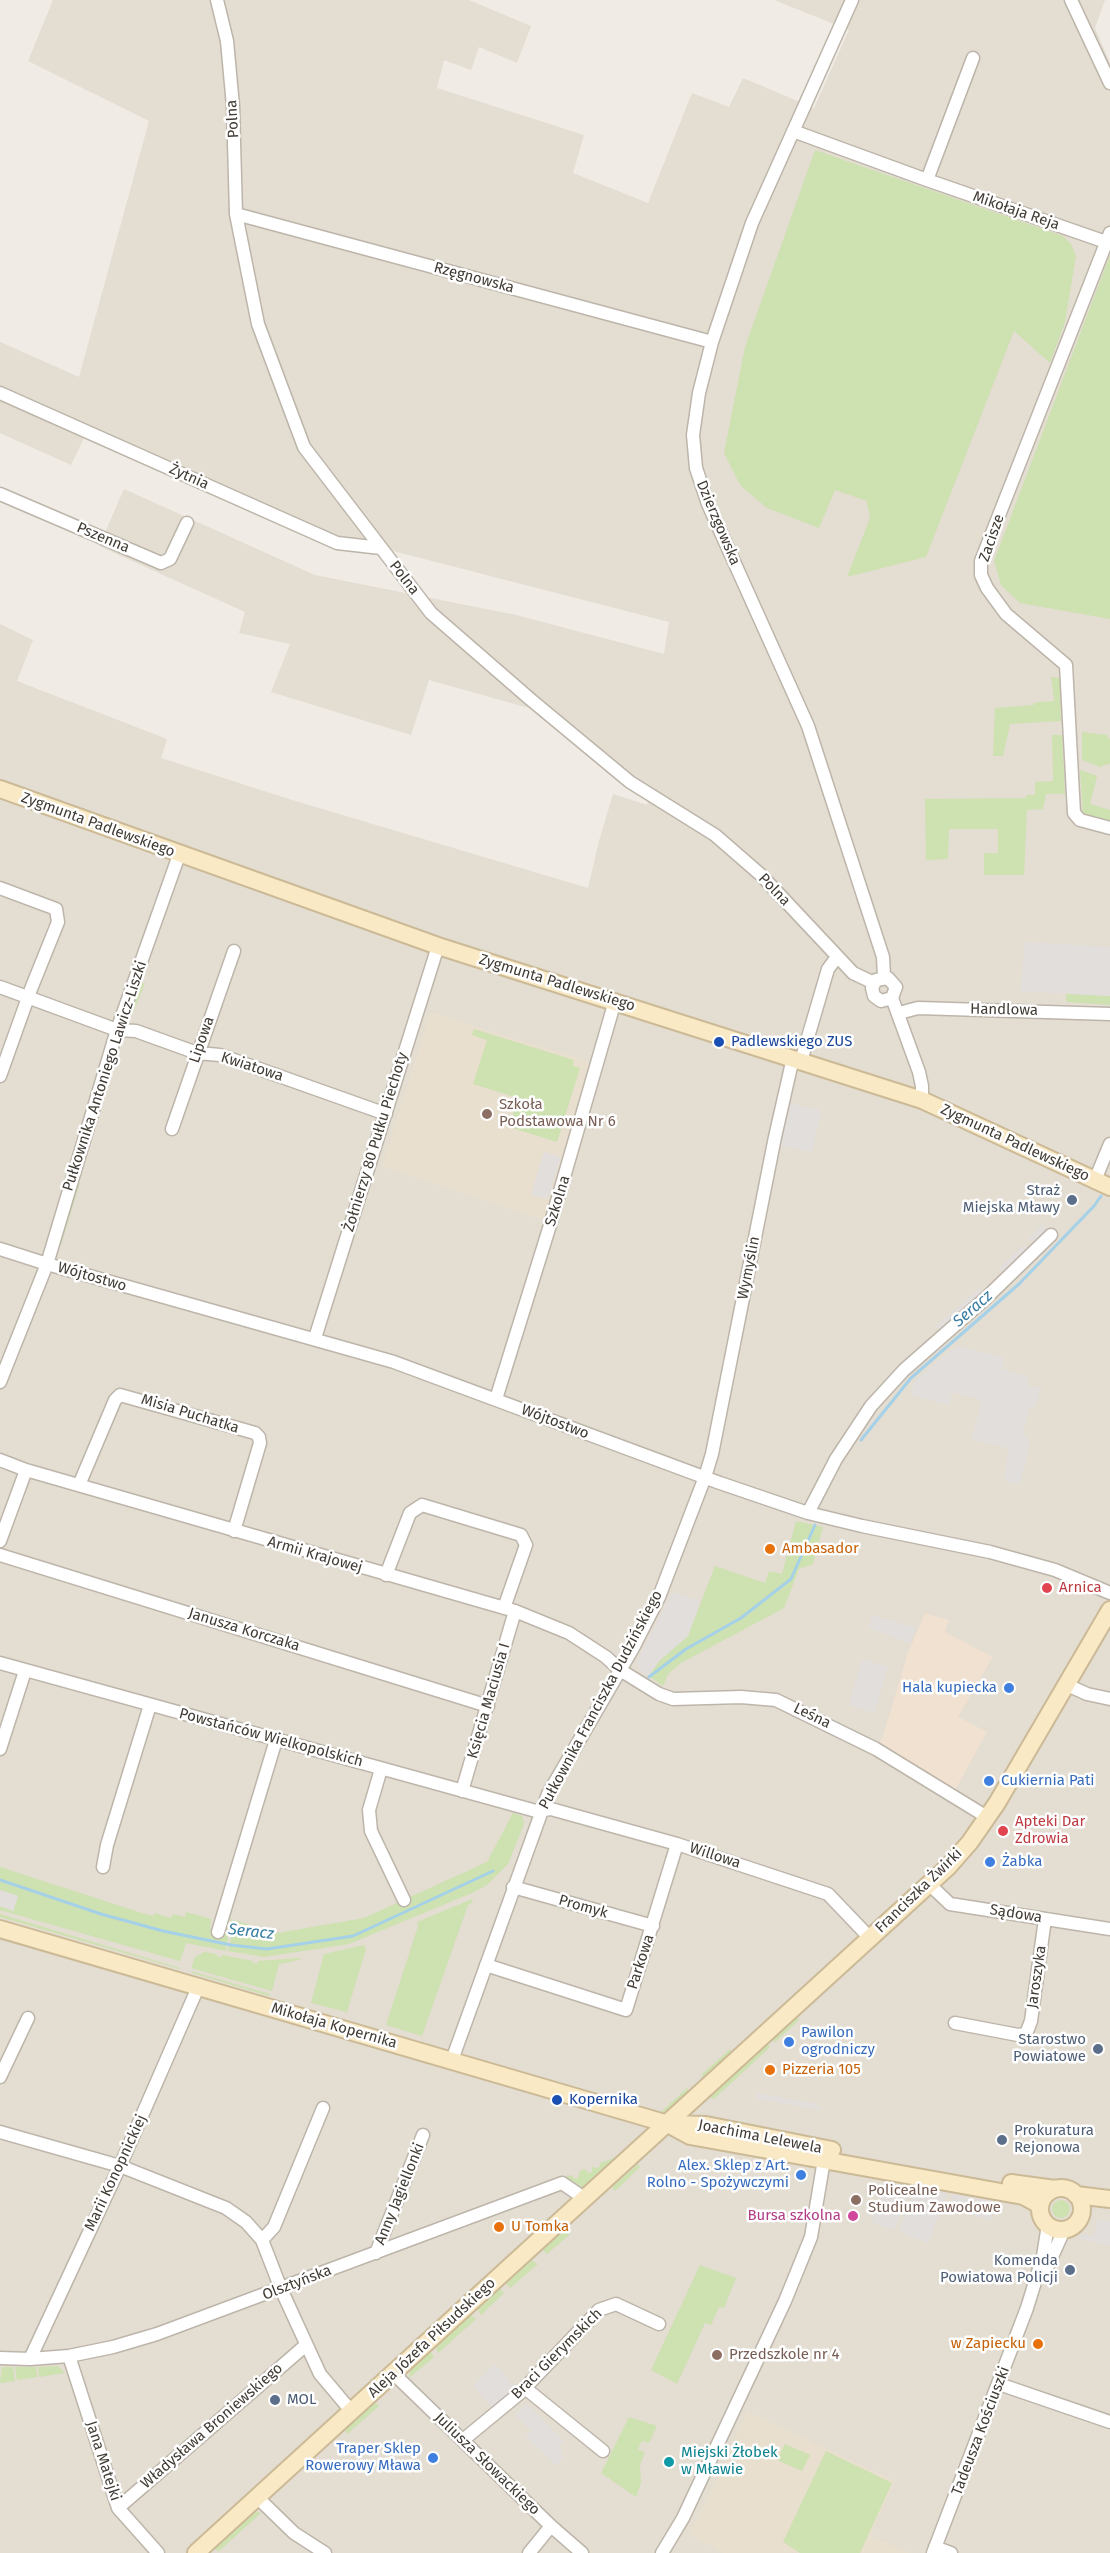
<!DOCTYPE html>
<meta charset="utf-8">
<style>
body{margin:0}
canvas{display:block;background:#f0ebe4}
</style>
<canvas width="1110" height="2553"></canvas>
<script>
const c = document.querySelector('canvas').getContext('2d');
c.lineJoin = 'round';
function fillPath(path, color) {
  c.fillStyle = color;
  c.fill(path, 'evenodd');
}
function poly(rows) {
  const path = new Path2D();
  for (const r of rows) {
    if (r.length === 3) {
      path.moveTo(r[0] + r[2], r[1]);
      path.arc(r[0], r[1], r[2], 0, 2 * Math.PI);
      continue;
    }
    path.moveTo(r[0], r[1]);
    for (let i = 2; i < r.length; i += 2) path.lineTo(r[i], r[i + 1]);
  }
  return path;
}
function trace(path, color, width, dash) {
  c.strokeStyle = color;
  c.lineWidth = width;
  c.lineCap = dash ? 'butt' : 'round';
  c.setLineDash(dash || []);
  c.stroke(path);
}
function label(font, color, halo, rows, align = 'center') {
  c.font = font + ' "Fira Sans",sans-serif';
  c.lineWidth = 5;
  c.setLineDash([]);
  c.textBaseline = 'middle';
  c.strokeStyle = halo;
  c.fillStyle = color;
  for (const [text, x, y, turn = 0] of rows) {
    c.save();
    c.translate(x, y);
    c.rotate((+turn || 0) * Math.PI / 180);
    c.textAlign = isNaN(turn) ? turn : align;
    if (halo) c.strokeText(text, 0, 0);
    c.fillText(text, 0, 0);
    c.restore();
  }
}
fillPath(poly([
 [53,0,469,0,531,26,517,63,479,47,471,70,444,60,437,88,584,135,573,173,648,203,692,93,729,107,743,78,814,108,849,30,774,0,1105,0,1095,28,1110,63,1110,2553,0,2553,0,624,33,640,17,681,167,739,161,758,292,800,588,888,599,841,613,794,647,805,648,801,620,783,529,708,429,680,411,735,271,692,290,644,239,633,245,612,99,546,124,489,315,575,516,615,664,654,669,622,331,535,89,428,71,465,0,433,0,342,79,377,149,121,28,61]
]), '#e3ddd2');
fillPath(poly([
 [925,1613,949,1620,945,1632,993,1657,958,1717,987,1732,952,1796,876,1749,883,1736,907,1655]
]), '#f1e1d0');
fillPath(poly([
 [430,1012,590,1062,544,1220,382,1166],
 [747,2411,895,2481,871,2536,910,2553,722,2553,689,2534,719,2475]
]), '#e8dfcf');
fillPath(poly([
 [815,150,1063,236,1071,244,1076,256,1065,322,1050,363,1014,331,926,557,847,577,870,518,867,501,835,490,819,528,767,508,740,485,724,453,745,347],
 [1110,255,1110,619,1020,603,1001,585,994,561],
 [1051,677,1060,678,1061,721,1010,724,1003,756,993,756,995,708,1034,705,1033,703,1054,701],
 [1082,732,1107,735,1110,740,1110,764,1107,764,1101,767,1082,760],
 [1052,735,1062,735,1065,794,1046,794,1043,809,1027,810,1024,875,984,875,984,853,998,853,998,829,949,829,948,859,926,860,925,799,1026,798,1026,795,1035,795,1035,782,1053,781],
 [1080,770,1097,776,1090,804,1110,810,1110,821,1083,814],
 [140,983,145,983,132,1015,129,1014],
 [1068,986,1068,994,1110,996,1110,1005,1067,1002,1066,997],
 [474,1029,574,1060,573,1066,580,1068,557,1142,509,1127,518,1098,473,1084,487,1040,472,1035],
 [76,1183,80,1183,61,1245,58,1246],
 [796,1521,823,1527,813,1564,799,1569,784,1608,681,1663,668,1674,663,1686,649,1676,659,1661,688,1636,715,1566,765,1583,769,1571,782,1574],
 [513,1813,522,1816,524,1824,508,1864,487,1885,472,1893,349,1944,264,1957,228,1951,231,1938,230,1919,278,1933,364,1918,487,1862],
 [0,1867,142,1913,153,1916,155,1913,171,1918,173,1914,185,1917,186,1912,211,1919,210,1929,225,1933,227,1926,228,1939,226,1951,186,1943,180,1961,0,1910,0,1906,13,1911,18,1896,0,1890],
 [472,1899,473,1902,468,1905,422,2036,386,2025,418,1926,417,1922],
 [0,1914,180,1968,179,1969,21,1923,0,1917],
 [364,1945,366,1949,347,2012,311,2003,324,1954],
 [204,1952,217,1954,217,1957,221,1957,222,1955,253,1961,252,1963,257,1964,258,1961,300,1958,300,1960,279,1964,272,1991,191,1968,195,1957],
 [191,1971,270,1994,269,1996,192,1973],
 [795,2016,799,2020,775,2042,772,2039],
 [767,2044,770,2047,714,2099,711,2098,709,2096],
 [730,2049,732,2053,705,2077,701,2075],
 [687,2088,690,2091,669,2111,660,2113],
 [620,2156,584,2189,565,2180,564,2177,571,2175,575,2179,578,2178,580,2171,584,2169,589,2173,592,2172,592,2167,599,2168,600,2163],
 [638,2164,640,2167,615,2191,612,2187],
 [1061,2209,9],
 [565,2229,570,2232,569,2235,547,2254,543,2250,544,2248],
 [531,2260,538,2264,510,2288,505,2282],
 [700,2265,736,2278,724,2308,719,2307,711,2325,705,2323,677,2384,651,2370],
 [499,2288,504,2293,481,2315,477,2308],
 [470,2314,476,2319,438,2353,436,2345],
 [430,2351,434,2357,409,2378,410,2369],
 [58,2366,65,2373,39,2377,38,2367],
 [2,2367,13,2367,15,2381,0,2383],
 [15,2367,36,2367,37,2377,17,2380],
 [374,2401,379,2406,347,2434,344,2429],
 [629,2417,657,2426,649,2443,642,2441,638,2449,645,2453,640,2464,641,2483,636,2497,601,2473],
 [785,2444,810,2455,802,2471,777,2460],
 [826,2451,892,2483,860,2553,800,2553,783,2542],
 [258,2512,261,2513,218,2552,214,2546,252,2513]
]), '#cee1b0');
fillPath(poly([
 [1025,942,1110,947,1110,996,1021,991],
 [789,1103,821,1111,812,1152,781,1145],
 [544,1152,561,1157,548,1199,531,1195],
 [1042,1225,1047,1230,1033,1243,1028,1238],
 [1024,1245,1030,1251,1005,1275,999,1269],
 [980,1288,985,1294,941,1331,936,1326],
 [957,1346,1004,1358,1001,1369,1026,1376,1029,1388,1042,1386,1034,1409,1029,1408,1023,1431,1030,1443,1020,1484,1005,1481,1008,1448,972,1440,982,1400,952,1392,949,1405,911,1395,915,1380],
 [672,1592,700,1601,688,1636,659,1661,649,1676,641,1672,637,1662],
 [872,1615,916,1628,910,1643,869,1628],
 [862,1659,888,1667,874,1713,849,1705],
 [0,1890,18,1896,13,1911,0,1906],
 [756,2093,817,2104,821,2110,758,2099],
 [904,2187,912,2188,894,2230,872,2222,883,2194,898,2195],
 [916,2187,947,2194,928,2243,899,2231],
 [953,2194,994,2202,990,2220,950,2208],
 [1098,2220,1110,2222,1110,2246,1078,2238,1082,2234,1093,2236],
 [495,2364,520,2393,497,2413,473,2385],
 [526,2404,564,2441,560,2446,563,2458,557,2466,525,2436,531,2430,515,2415]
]), '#e1dedc');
trace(poly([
 [861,1440,911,1378,1019,1284,1094,1206,1101,1196],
 [649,1677,686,1649,741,1618,791,1579,815,1525],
 [0,1880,101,1914,163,1931,231,1945,267,1949,353,1936,493,1871]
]), '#a4d1e8', 3);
const street = poly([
 [217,0,227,41,233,106,236,214,258,324,304,447,431,613,530,699,630,782,715,835,761,875,853,973,874,983],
 [852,0,752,223,712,342,699,393,693,435,696,468,708,504,808,726,883,957,884,977],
 [1071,0,1110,83],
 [793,131,927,180,973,58],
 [927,180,1106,242],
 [236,214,712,342],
 [1110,233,981,561,981,575,987,588,1006,614,1066,665,1074,813,1080,820,1110,828],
 [0,393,337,543,381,548],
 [0,494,161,563,170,559,187,523],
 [0,888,56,909,58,922,31,989,0,1076],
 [0,987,117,1030,136,1031,197,1053,220,1055,386,1114],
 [892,998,881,1001,874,996,872,988,876,980,888,978,896,987,892,998,919,1072,922,1086,922,1100],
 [899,1013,918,1008,1110,1014],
 [801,1061,828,969,837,957],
 [172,1129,234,951],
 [1095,1180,1110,1144],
 [0,1249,47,1264,394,1362,720,1483,808,1513,862,1526,990,1552,1055,1570,1110,1593],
 [315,1338,438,946],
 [0,1382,47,1264,117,1030,179,855],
 [496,1399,551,1222,615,1001],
 [0,1460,26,1470,515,1611,569,1633,606,1657,620,1670,659,1694,673,1699,741,1697,776,1700,876,1749,987,1817],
 [79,1485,115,1400,120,1395,255,1433,259,1437,260,1443,234,1531],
 [808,1513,836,1459,871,1406,904,1370,986,1298,1051,1235],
 [0,1541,26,1470],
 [0,1555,488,1706],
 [386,1575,410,1513,422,1505,521,1535,526,1545,504,1608],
 [0,1663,536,1811,551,1809,677,1844,828,1894,870,1938],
 [1067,1685,1087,1694,1110,1699],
 [0,1749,25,1671],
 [381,1769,369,1810,371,1831,404,1900],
 [462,1791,515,1611],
 [103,1867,107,1845,150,1705],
 [929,1884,950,1904,1110,1929],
 [513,1887,653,1926],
 [218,1932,276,1740],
 [486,1965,626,2010,677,1844],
 [955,2023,1018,2035,1026,2034,1031,2021,1045,1919],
 [452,2060,548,1794,633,1648,659,1597,705,1477,712,1454,775,1137,793,1058],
 [0,2077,28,2018],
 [0,2132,120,2166,226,2208,246,2222,262,2240,281,2289,320,2374,352,2412],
 [262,2240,274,2227,323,2108],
 [376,2253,423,2135],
 [1046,2270,1064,2230],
 [69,2356,118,2508,158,2553],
 [0,2358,30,2359,69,2356,113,2347,157,2334,562,2183,584,2198],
 [30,2359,120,2166,199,1985],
 [394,2374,551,2526,582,2553],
 [999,2384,1110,2422],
 [525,2388,603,2451],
 [463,2440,520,2393,599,2310,616,2304,659,2324],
 [258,2498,294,2533,325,2553],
 [118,2508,306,2345],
 [935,2547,951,2553],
 [529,2553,551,2526],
 [662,2553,683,2518,785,2301,811,2237,825,2154],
 [933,2553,1027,2308,1043,2256,1048,2225]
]);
const secondary = poly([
 [0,789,438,946,922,1100,1110,1187],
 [0,1929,668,2124,690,2136,1023,2196,1038,2204,1040,2210],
 [672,2124,706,2125,832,2150],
 [1011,2183,1055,2189],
 [1061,2209,21],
 [1076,2195,1110,2199],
 [196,2553,949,1866,970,1842,997,1803,1110,1610]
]);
trace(street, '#bdb5aa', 15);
trace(secondary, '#ccba97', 20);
trace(street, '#fff', 12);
trace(secondary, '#f9e9c5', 16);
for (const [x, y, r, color] of [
 [719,1042,6,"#1a4fb4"],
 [487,1114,6,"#8d6e63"],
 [1072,1200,6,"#5c6f8a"],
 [770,1549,6,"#e8710a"],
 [1047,1588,6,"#e0444e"],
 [1009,1688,6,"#3f7fe0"],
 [989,1781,6,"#3f7fe0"],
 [1003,1831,6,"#e0444e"],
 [990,1862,6,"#3f7fe0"],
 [789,2042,6,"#3f7fe0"],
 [1098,2049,6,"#5c6f8a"],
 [770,2070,6,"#e8710a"],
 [557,2100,6,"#1a4fb4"],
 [1002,2140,6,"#5c6f8a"],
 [801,2175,6,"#3f7fe0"],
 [856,2200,6,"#8d6e63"],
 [853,2216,6,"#d1479c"],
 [499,2227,6,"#e8710a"],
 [1070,2270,6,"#5c6f8a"],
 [1038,2344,6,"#e8710a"],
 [717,2355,6,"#8d6e63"],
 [275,2400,6,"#5c6f8a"],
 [433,2458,6,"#3f7fe0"],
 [669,2462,6,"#0f9aa8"]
]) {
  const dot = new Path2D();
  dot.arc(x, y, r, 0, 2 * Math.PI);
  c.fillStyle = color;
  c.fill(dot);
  trace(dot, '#fff', 2);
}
label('15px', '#413b34', '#fff', [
 ["Polna",233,119,-93],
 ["Mikołaja Reja",1016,211,19],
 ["Rzęgnowska",474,278,15],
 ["Żytnia",189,477,24],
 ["Dzierzgowska",718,523,67],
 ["Pszenna",103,538,23],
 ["Zacisze",992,538,-71],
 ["Polna",404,578,52],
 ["Zygmunta Padlewskiego",98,825,20],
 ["Polna",774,890,46],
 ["Zygmunta Padlewskiego",557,983,17],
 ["Handlowa",1004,1010,1],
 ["Lipowa",202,1040,-71],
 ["Kwiatowa",252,1067,18],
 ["Pułkownika Antoniego Lawicz-Liszki",105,1076,-72],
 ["Żołnierzy 80 Pułku Piechoty",376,1142,-73],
 ["Zygmunta Padlewskiego",1015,1143,25],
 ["Szkolna",558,1201,-73],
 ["Wymyślin",749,1268,-79],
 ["Wójtostwo",92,1277,16],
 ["Misia Puchatka",190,1414,17],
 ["Wójtostwo",555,1422,21],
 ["Armii Krajowej",315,1555,16],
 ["Janusza Korczaka",244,1630,17],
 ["Pułkownika Franciszka Dudzińskiego",601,1700,-62],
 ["Księcia Maciusia I",489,1701,-74],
 ["Leśna",812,1716,26],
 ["Powstańców Wielkopolskich",271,1738,15],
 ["Willowa",715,1856,18],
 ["Franciszka Żwirki",919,1891,-44],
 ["Promyk",583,1907,16],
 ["Sądowa",1016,1914,9],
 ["Parkowa",641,1962,-72],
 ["Jaroszyka",1037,1977,-82],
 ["Mikołaja Kopernika",334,2026,16],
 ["Joachima Lelewela",760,2137,11],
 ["Marii Konopnickiej",116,2173,-65],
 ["Anny Jagiellonki",400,2194,-68],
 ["Olsztyńska",297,2283,-21],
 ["Aleja Józefa Piłsudskiego",432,2338,-43],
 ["Braci Gierymskich",557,2354,-45],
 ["Władysława Broniewskiego",212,2426,-41],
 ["Tadeusza Kościuszki",981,2431,-69],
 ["Jana Matejki",103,2461,72],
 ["Juliusza Słowackiego",487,2464,44]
]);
label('15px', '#164399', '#fff', [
 ["Padlewskiego ZUS",731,1042],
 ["Kopernika",569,2100]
], 'left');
label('15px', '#785e54', '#fff', [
 ["Szkoła",499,1105],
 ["Podstawowa Nr 6",499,1122],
 ["Policealne",868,2191],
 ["Studium Zawodowe",868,2208],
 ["Przedszkole nr 4",729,2355]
], 'left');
label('15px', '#4e5e75', '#fff', [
 ["Straż",1060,1191],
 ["Miejska Mławy",1060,1208],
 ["Starostwo",1086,2040],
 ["Powiatowe",1086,2057],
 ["Prokuratura",1014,2131,"left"],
 ["Rejonowa",1014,2148,"left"],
 ["Komenda",1058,2261],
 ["Powiatowa Policji",1058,2278],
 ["MOL",287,2400,"left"]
], 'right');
label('15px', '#c56008', '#fff', [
 ["Ambasador",782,1549],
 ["Pizzeria 105",782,2070],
 ["U Tomka",511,2227],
 ["w Zapiecku",1026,2344,"right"]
], 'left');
label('15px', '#be3a42', '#fff', [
 ["Arnica",1059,1588],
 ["Apteki Dar",1015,1822],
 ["Zdrowia",1015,1839]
], 'left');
label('15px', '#366cbe', '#fff', [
 ["Hala kupiecka",997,1688],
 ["Cukiernia Pati",1001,1781,"left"],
 ["Żabka",1002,1862,"left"],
 ["Pawilon",801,2033,"left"],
 ["ogrodniczy",801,2050,"left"],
 ["Alex. Sklep z Art.",789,2166],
 ["Rolno - Spożywczymi",789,2183],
 ["Traper Sklep",421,2449],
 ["Rowerowy Mława",421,2466]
], 'right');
label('15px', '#b23c85', '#fff', [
 ["Bursa szkolna",841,2216]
], 'right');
label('15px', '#0d838f', '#fff', [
 ["Miejski Żłobek",681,2453],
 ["w Mławie",681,2470]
], 'left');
label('italic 16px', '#397da2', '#fff', [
 ["Seracz",973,1309,-41],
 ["Seracz",251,1932,6]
]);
</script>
